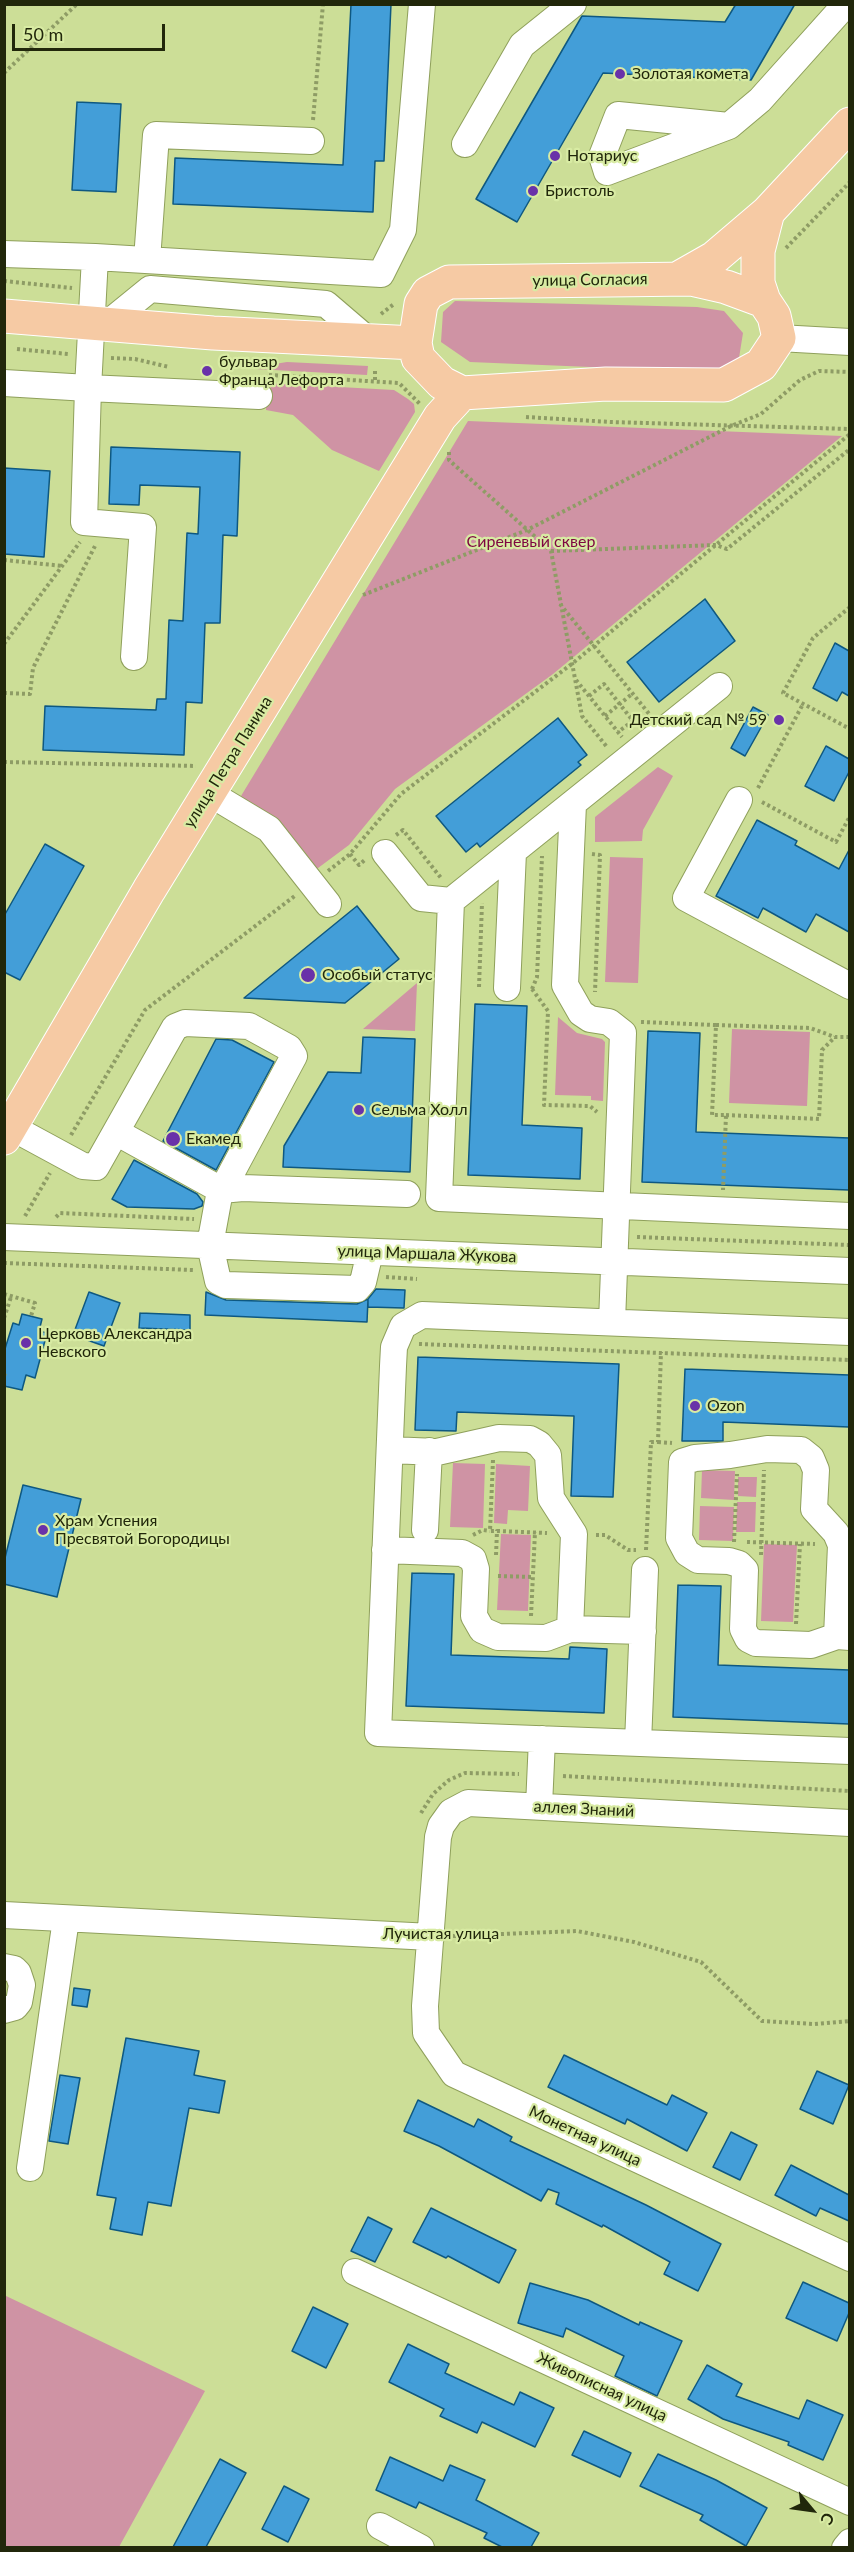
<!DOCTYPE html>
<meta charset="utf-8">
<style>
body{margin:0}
#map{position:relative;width:854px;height:2552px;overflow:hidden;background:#ccde97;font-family:Lato,sans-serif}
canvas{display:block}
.frame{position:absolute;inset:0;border:6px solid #21270b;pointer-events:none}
.north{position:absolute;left:782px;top:2480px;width:60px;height:60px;-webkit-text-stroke:4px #d8eba3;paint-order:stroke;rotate:119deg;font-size:16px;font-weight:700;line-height:24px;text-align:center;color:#21270b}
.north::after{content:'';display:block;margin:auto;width:21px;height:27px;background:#21270b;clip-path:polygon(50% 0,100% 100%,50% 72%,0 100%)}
.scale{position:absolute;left:12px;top:24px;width:153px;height:27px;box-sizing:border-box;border:3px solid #21270b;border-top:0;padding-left:8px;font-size:18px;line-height:21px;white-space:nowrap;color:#21270b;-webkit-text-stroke:4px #d8eba3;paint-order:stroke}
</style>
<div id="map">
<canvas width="854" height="2552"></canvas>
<div class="frame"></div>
<div class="north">С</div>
<div class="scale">50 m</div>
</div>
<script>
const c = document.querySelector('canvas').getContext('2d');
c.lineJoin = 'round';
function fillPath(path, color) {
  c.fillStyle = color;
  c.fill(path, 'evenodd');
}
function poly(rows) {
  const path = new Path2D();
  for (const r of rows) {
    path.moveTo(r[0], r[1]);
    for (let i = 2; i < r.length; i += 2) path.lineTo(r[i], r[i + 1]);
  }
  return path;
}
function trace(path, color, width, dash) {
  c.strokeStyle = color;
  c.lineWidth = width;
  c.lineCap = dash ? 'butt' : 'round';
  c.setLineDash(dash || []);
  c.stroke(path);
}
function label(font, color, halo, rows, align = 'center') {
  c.font = font + ' Lato,sans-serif';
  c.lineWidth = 4.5;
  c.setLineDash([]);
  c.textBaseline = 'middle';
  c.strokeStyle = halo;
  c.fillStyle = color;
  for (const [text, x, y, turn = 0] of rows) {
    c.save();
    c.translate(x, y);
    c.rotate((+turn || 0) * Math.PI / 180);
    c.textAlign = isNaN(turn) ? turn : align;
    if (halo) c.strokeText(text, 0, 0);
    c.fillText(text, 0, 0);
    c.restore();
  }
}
fillPath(poly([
 [455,301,697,307,724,311,743,333,739,358,711,372,470,362,441,342,443,312],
 [287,362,368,366,367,375,255,369,256,367],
 [267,383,394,390,408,399,414,404,415,412,379,471,332,450,293,415,266,410],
 [468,421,842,436,553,674,395,789,349,845,314,871,277,822,241,796],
 [658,767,673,776,643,830,642,841,595,842,595,817],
 [610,857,643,858,638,983,605,982],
 [417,983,415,1031,363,1029],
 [558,1017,577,1033,602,1039,605,1042,603,1101,591,1100,591,1096,555,1095],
 [732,1029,810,1032,807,1106,729,1103],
 [453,1463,485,1464,483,1528,450,1527],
 [496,1464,530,1466,528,1511,508,1510,507,1524,494,1523],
 [702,1470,735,1471,734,1500,701,1498],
 [738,1477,757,1477,756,1497,738,1496],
 [737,1502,756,1502,755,1532,736,1532],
 [700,1506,734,1507,733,1541,699,1540],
 [501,1534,531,1535,528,1611,497,1610],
 [764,1544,797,1545,793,1622,761,1621],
 [4,2295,205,2391,119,2547,5,2547]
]), '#cf93a4');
const building = poly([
 [351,4,391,4,384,161,375,161,373,212,173,204,175,158,343,165,351,4],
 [736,4,795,4,751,80,603,73,517,222,476,199,582,16,725,22,736,4],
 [77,102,121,104,116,192,72,190,77,102],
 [111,447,240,452,237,536,223,535,220,623,205,623,202,703,186,702,184,755,43,750,45,706,156,710,157,699,166,699,169,620,183,621,187,533,198,534,200,487,140,485,139,505,109,504,111,447],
 [4,468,50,471,44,557,4,554,4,468],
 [705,599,735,641,659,702,627,662,705,599],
 [835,643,849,651,849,696,842,692,837,701,813,688,835,643],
 [753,707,768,715,745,756,731,748,753,707],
 [558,718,587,755,578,762,581,765,480,847,477,843,466,852,436,816,558,718],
 [826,746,849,759,849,772,834,801,805,786,826,746],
 [757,820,797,841,795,845,839,869,849,850,849,932,816,914,806,932,763,908,758,918,716,896,757,820],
 [45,844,84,866,20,980,4,972,4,916,45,844],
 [357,906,399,959,345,1003,244,998,357,906],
 [475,1004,527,1006,522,1125,582,1128,580,1179,468,1175,475,1004],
 [648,1031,700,1033,696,1132,849,1138,849,1190,642,1182,648,1031],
 [363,1037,415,1039,410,1172,283,1167,284,1146,328,1072,361,1073,363,1037],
 [216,1039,232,1040,274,1062,216,1170,163,1141,216,1039],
 [134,1160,197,1194,203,1202,202,1206,194,1209,127,1207,112,1199,134,1160],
 [376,1289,405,1290,404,1308,368,1307,368,1299,376,1289],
 [89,1292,120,1303,104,1346,73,1335,89,1292],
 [206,1292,226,1300,357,1304,368,1299,367,1322,205,1315,206,1292],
 [140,1313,190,1315,190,1330,139,1328,140,1313],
 [22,1314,42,1319,39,1331,47,1333,35,1378,26,1375,22,1390,4,1386,4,1352,13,1323,19,1325,22,1314],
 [418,1357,619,1364,613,1497,571,1496,574,1416,457,1412,456,1431,415,1430,418,1357],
 [685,1369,849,1375,849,1427,723,1422,723,1441,682,1441,685,1369],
 [23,1485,81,1499,57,1597,4,1584,4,1562,23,1485],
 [412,1573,454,1574,451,1655,569,1659,570,1647,607,1649,604,1713,406,1706,412,1573],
 [678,1585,721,1586,718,1665,849,1670,849,1724,673,1717,678,1585],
 [74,1988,90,1990,87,2007,72,2005,74,1988],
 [126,2038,199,2051,194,2075,225,2081,219,2113,189,2108,171,2206,148,2202,142,2235,110,2229,116,2198,97,2195,126,2038],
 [564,2055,667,2105,672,2095,707,2113,687,2151,627,2119,625,2124,548,2087,564,2055],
 [817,2071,849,2085,833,2124,800,2109,817,2071],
 [60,2075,80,2078,68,2144,49,2141,60,2075],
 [418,2100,474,2127,478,2119,512,2137,510,2141,646,2205,721,2244,698,2291,664,2274,670,2262,603,2225,602,2227,556,2204,559,2193,548,2189,541,2201,439,2146,404,2131,418,2100],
 [731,2132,757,2145,740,2180,713,2167,731,2132],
 [791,2165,849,2195,849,2221,820,2208,816,2216,775,2195,791,2165],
 [431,2208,516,2250,499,2283,448,2256,446,2258,413,2242,431,2208],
 [368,2217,392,2229,375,2262,351,2251,368,2217],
 [803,2282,849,2303,849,2313,837,2341,786,2318,803,2282],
 [530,2283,588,2300,639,2325,640,2322,682,2341,657,2396,615,2376,624,2356,566,2328,563,2337,518,2323,530,2283],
 [313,2307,348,2324,326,2368,292,2351,313,2307],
 [408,2344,449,2364,445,2373,514,2405,520,2392,554,2408,535,2447,482,2422,477,2433,440,2416,444,2409,389,2382,408,2344],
 [707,2365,742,2384,736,2396,799,2419,807,2400,843,2415,823,2460,788,2445,789,2442,723,2419,688,2399,707,2365],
 [584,2431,631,2453,620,2477,572,2455,584,2431],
 [658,2454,716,2480,767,2508,746,2546,700,2520,703,2515,640,2486,658,2454],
 [390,2457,443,2481,450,2465,485,2480,476,2500,539,2533,531,2547,502,2547,484,2538,487,2533,419,2502,416,2508,376,2490,390,2457],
 [220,2459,246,2473,206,2547,173,2547,220,2459],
 [284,2486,309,2499,288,2542,262,2529,284,2486]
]);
fillPath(building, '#439ed8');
trace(building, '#0e5881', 1.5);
const minor = poly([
 [729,126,618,115,602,156,607,172,729,126,760,100,846,4],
 [465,144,522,45,573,4],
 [4,254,95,257,381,274,403,230,422,4],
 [147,260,156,135,311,141],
 [107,324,150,289,326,304,368,340],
 [779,338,850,342],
 [4,383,88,388,95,257],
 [134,657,143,527,84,522,88,388,259,396],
 [209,793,269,829,328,904],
 [739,800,686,898,850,986],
 [573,804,565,985,581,1013,590,1019,609,1022,623,1033,612,1322],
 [385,853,421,898,451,901,719,686],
 [451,901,439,1198,850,1216],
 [507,988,513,852],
 [11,1127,83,1166,96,1167,175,1027,185,1023,249,1026,289,1048,294,1056,219,1196,210,1245,218,1281,226,1285,357,1289,363,1282,370,1252],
 [116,1132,221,1190,243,1188,407,1194],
 [4,1237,850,1271],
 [850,1332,422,1315,403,1326,394,1347,393,1366,378,1733,850,1751],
 [390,1450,437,1452,499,1438,530,1439,539,1444,548,1455,551,1498,574,1534,570,1629],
 [425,1530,429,1451],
 [385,1550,462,1553,473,1559,476,1569,474,1616,482,1630,498,1637,546,1638,570,1629,643,1631],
 [837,1636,841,1545,836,1533,814,1509,816,1470,811,1458,801,1450,767,1449,730,1455,695,1458,682,1462,679,1538,687,1553,698,1560,729,1561,739,1564,745,1570,743,1629,748,1639,756,1643,811,1645,837,1636,850,1637],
 [638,1743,645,1570],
 [539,1806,542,1739],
 [850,1823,468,1803,451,1812,441,1826,438,1837,425,2006,426,2033,454,2074,850,2258],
 [4,1915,431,1937],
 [4,1967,14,1969,18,1973,22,1985,19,2002,15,2007,4,2010],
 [30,2168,66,1919],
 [355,2272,850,2502],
 [380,2526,421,2548],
 [845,2548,850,2542]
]);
const major = poly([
 [677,279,714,258,768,212,850,124],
 [764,301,726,287,691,279,449,282,428,293,421,304,415,343,418,358,442,383,462,393,606,384,724,385,761,365,779,338,774,316,764,301,758,283,758,251,768,212],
 [4,316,213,333,415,343],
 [4,1138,149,890,440,417,462,393]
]);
trace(minor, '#8fa05b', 28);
trace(major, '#fff', 35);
trace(poly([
 [4,73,77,4],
 [313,120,323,4],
 [786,248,850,182],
 [4,281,72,288],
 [381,314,394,304],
 [17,349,68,354],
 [111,358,135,359,169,367],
 [269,375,399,383,420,404],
 [375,380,375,370],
 [526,417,611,422,850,429],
 [449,452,449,460,551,551,582,716,607,747],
 [551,551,716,545,727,549,850,449],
 [4,560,63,566],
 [363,595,527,530,731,426,761,414,800,380,819,371,850,372],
 [560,604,650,715],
 [850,607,813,638,783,693,850,729],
 [4,644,80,542],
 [576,680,622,737],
 [4,693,30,694,33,668,96,544],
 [589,696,604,684,633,721,618,732],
 [605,716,632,694],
 [4,762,196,766],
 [758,788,803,704],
 [762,802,836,842,850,816],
 [396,835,403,830,441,878],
 [350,854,359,865,366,859],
 [592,854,600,855,595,992],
 [328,871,350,854,401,794,573,663,850,434],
 [479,987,482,903],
 [532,989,548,1011,544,1105,590,1106,597,1112],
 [532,989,537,977,542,856],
 [641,1022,716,1025,712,1115,726,1115,723,1190],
 [716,1025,810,1028,835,1037,850,1037],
 [726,1115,819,1119,822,1050,835,1037],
 [71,1135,145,1010,296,895],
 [25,1216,50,1173],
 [56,1217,60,1213,194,1219],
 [637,1237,850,1245],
 [4,1263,193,1270],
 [386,1277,417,1279],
 [4,1294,35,1303,31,1316],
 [4,1318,11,1297],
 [419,1344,850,1360],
 [4,1375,6,1376],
 [658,1442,672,1443],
 [493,1460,490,1531,497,1531],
 [473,1535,483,1530,490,1531],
 [596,1535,605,1535,628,1550,636,1550],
 [734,1542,737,1474],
 [747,1542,815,1544],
 [646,1550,651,1442,658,1442,661,1352],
 [496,1555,497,1531,547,1533],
 [761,1555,764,1470],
 [498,1576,533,1577],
 [531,1616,535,1532],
 [796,1624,800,1544],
 [563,1776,850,1791],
 [421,1813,433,1794,449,1780,465,1773,519,1774],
 [453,1936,577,1931,634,1942,701,1962,762,2021,814,2024,850,2021]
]), '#8e9c65', 4, [3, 3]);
trace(minor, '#fff', 26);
trace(major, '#f6caa4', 33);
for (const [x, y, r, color] of [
 [620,74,6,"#6932a9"],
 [555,156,6,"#6932a9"],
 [533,191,6,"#6932a9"],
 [207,371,6,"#6932a9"],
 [779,720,6,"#6932a9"],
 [308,975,8,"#6932a9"],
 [359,1110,6,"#6932a9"],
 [173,1139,8,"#6932a9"],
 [26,1343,6,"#6932a9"],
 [695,1406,6,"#6932a9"],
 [43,1530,6,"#6932a9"]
]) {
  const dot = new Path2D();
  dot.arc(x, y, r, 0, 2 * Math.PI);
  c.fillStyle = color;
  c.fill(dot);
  trace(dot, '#d8eba3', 2);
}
label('16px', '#21270b', '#d8eba3', [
 ["Золотая комета",632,74],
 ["Нотариус",567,156],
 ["Бристоль",545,191],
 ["бульвар",219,362],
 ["Франца Лефорта",219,380],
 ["Детский сад № 59",767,720,"right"],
 ["Особый статус",322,975],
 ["Сельма Холл",371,1110],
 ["Екамед",186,1139],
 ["Церковь Александра",38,1334],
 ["Невского",38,1352],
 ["Ozon",707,1406],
 ["Храм Успения",55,1521],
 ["Пресвятой Богородицы",55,1539]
], 'left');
label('16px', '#21270b', '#d8eba3', [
 ["улица Согласия",590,280,-1],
 ["улица Петра Панина",228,762,-58],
 ["улица Маршала Жукова",427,1254,2],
 ["аллея Знаний",584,1809,3],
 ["Лучистая улица",441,1934],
 ["Монетная улица",585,2136,25],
 ["Живописная улица",602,2387,25]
]);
label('16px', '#7e0741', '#d8eba3', [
 ["Сиреневый сквер",531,542]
]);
</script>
